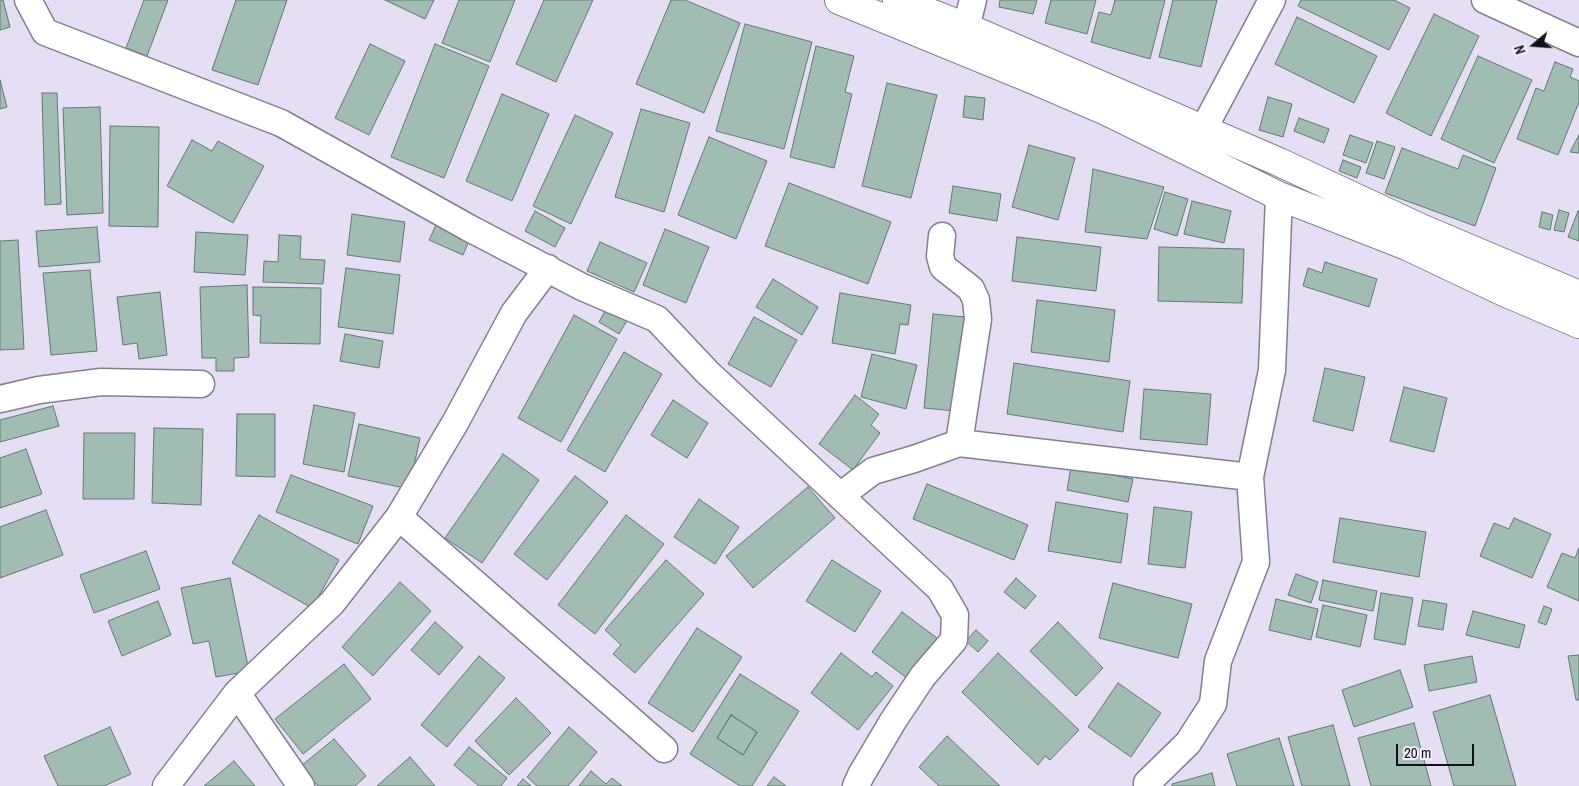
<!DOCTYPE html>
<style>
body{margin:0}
#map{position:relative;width:1579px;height:786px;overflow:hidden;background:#e5def5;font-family:"Archivo Narrow",sans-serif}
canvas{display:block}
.north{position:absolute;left:1509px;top:20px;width:50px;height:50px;-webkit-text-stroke:4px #f1ecfe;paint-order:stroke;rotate:252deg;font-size:14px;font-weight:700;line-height:20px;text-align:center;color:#121017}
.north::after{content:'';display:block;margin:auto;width:18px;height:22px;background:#121017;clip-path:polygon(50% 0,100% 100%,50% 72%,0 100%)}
.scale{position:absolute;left:1396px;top:744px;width:78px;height:22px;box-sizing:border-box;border:2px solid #121017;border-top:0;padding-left:6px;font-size:15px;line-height:18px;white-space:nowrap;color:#121017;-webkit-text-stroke:4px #f1ecfe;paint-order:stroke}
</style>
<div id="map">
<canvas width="1579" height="786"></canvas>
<div class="north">N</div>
<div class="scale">20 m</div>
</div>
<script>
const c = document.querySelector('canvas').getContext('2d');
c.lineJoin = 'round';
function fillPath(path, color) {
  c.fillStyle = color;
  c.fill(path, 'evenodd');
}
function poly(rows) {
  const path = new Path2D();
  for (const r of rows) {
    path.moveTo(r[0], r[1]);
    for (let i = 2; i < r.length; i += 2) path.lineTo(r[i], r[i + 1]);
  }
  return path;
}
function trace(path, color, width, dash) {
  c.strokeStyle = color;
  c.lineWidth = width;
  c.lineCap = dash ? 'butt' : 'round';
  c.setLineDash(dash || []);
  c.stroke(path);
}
const building = poly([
 [0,0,3,0,10,27,0,30,0,0],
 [144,0,168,0,147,56,126,48,144,0],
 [236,0,287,0,258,85,212,70,236,0],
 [385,0,434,0,425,19,385,0],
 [459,0,515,0,490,62,442,43,459,0],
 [544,0,593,0,556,82,516,64,544,0],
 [671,0,685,0,740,23,704,113,636,84,671,0],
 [1000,0,1037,0,1033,14,999,7,1000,0],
 [1051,0,1096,0,1087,34,1045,23,1051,0],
 [1115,0,1165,0,1150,59,1091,42,1099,12,1111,15,1115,0],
 [1173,0,1217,0,1201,67,1159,57,1173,0],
 [1301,0,1394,0,1410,8,1389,50,1298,6,1301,0],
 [1434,14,1479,36,1431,136,1386,113,1434,14],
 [1297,17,1377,56,1354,103,1275,64,1297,17],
 [745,24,812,42,784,149,716,131,745,24],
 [370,44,405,61,369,135,335,118,370,44],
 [435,44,489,66,444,178,391,157,435,44],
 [816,46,854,56,845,92,852,94,834,168,790,157,816,46],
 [1478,56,1532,80,1494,163,1441,139,1478,56],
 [1555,62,1573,69,1570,77,1579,81,1579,102,1558,155,1517,139,1536,88,1544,91,1555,62],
 [0,80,7,107,0,109,0,80],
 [887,83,937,95,911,198,862,186,887,83],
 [42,93,57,93,61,204,45,205,42,93],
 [502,94,549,114,512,201,466,181,502,94],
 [965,96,985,98,983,120,963,117,965,96],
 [1268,97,1292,104,1283,137,1259,130,1268,97],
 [100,107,103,213,67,215,63,108,100,107],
 [641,109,690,123,664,212,615,197,641,109],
 [575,115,613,133,571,224,533,206,575,115],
 [1299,118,1329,129,1324,143,1294,131,1299,118],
 [110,126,159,127,158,227,109,226,110,126],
 [1350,135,1373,143,1366,163,1343,155,1350,135],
 [1579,135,1579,153,1570,152,1579,135],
 [709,137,767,161,736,239,678,215,709,137],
 [192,140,212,151,218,141,264,166,233,223,167,186,192,140],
 [1377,141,1395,147,1384,179,1366,173,1377,141],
 [1029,145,1075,158,1058,220,1012,207,1029,145],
 [1402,148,1458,169,1463,155,1496,168,1475,226,1385,193,1402,148],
 [1343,160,1361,167,1357,178,1339,171,1343,160],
 [1093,169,1164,187,1147,239,1085,232,1093,169],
 [789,183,891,222,868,284,765,246,789,183],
 [953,186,1001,194,997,221,949,213,953,186],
 [1165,192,1188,199,1177,236,1154,229,1165,192],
 [1192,201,1231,211,1224,243,1184,234,1192,201],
 [1559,210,1569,213,1564,232,1554,230,1559,210],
 [535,211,565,228,555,247,525,231,535,211],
 [1578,211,1579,212,1579,241,1568,237,1578,211],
 [1542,212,1553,215,1550,230,1539,227,1542,212],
 [352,214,405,222,400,262,347,255,352,214],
 [436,225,469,241,463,255,429,240,436,225],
 [97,227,100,262,39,267,36,231,97,227],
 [665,229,709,247,686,303,643,285,665,229],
 [196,232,248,235,245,275,194,272,196,232],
 [279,235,301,236,300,259,325,260,323,284,263,282,264,261,278,262,279,235],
 [1017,237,1101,247,1096,291,1012,281,1017,237],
 [18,240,24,349,0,350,0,241,18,240],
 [600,242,647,263,634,292,587,271,600,242],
 [1159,247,1244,249,1242,303,1158,301,1159,247],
 [1325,262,1377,279,1369,307,1303,286,1308,268,1322,273,1325,262],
 [346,268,400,275,393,334,338,327,346,268],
 [90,270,97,351,51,355,43,273,90,270],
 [773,279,818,307,802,335,756,307,773,279],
 [247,285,249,357,234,358,234,371,216,371,216,358,202,358,200,287,247,285],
 [253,287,321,288,320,344,260,343,261,316,253,315,253,287],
 [160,292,167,355,139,359,137,343,123,345,117,297,160,292],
 [840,293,911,305,908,325,900,324,895,354,832,343,840,293],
 [1037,300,1115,310,1109,362,1031,352,1037,300],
 [610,302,631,314,619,334,599,322,610,302],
 [933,314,965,317,956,411,924,408,933,314],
 [574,315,617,339,561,442,518,418,574,315],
 [754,317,797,340,771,387,728,364,754,317],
 [345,334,383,341,379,368,340,361,345,334],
 [624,352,662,374,605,472,567,450,624,352],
 [872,354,917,365,906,409,861,397,872,354],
 [1014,363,1130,381,1123,432,1007,414,1014,363],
 [1325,368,1365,377,1353,431,1313,421,1325,368],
 [1404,387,1447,398,1434,452,1390,441,1404,387],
 [1144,389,1211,394,1207,445,1140,439,1144,389],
 [855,395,879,414,871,425,880,433,853,470,819,444,855,395],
 [673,400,708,423,687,458,651,435,673,400],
 [314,405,355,413,344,472,303,464,314,405],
 [53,406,59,426,0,442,0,420,53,406],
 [237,414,275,414,275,477,236,476,237,414],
 [359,424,420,438,409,489,348,476,359,424],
 [154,428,203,429,201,505,152,503,154,428],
 [84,433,135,433,134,499,83,499,84,433],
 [26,449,42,494,0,508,0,458,26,449],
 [503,454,539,480,482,563,445,538,503,454],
 [1071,467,1133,479,1128,502,1067,490,1071,467],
 [291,475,373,506,358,544,276,512,291,475],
 [575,476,608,502,547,580,514,554,575,476],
 [927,484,1028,525,1014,560,913,519,927,484],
 [808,487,835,518,753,588,726,556,808,487],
 [699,499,739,527,715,564,674,537,699,499],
 [1056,502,1128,514,1121,563,1048,551,1056,502],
 [1154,507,1192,512,1185,568,1148,564,1154,507],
 [46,510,63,555,0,578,0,527,46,510],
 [259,515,339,560,312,608,232,563,259,515],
 [626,515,664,544,595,634,558,605,626,515],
 [1340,518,1426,532,1419,577,1333,562,1340,518],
 [1514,518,1551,534,1532,578,1480,556,1494,523,1509,529,1514,518],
 [1579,548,1579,601,1547,587,1562,553,1575,558,1579,548],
 [146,551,160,589,94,613,80,575,146,551],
 [666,560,704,594,635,673,613,654,621,645,605,630,666,560],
 [832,560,881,591,855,632,806,601,832,560],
 [1296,574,1318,582,1311,603,1288,595,1296,574],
 [230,578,249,671,216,677,209,641,193,644,181,588,230,578],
 [1016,578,1036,596,1025,609,1004,592,1016,578],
 [1323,580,1377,591,1373,611,1319,600,1323,580],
 [400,582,431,611,373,676,342,647,400,582],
 [1113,583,1192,604,1178,658,1099,638,1113,583],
 [1381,593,1413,598,1405,645,1374,639,1381,593],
 [1276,599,1318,609,1311,640,1269,630,1276,599],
 [1423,600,1447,604,1443,630,1418,626,1423,600],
 [158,601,171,635,122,656,108,621,158,601],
 [1323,605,1367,615,1360,647,1316,637,1323,605],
 [1544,606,1552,609,1546,625,1538,622,1544,606],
 [1473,611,1525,625,1519,648,1466,635,1473,611],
 [902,612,937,638,907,678,872,652,902,612],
 [435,622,463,647,439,675,411,650,435,622],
 [1058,622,1103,668,1076,696,1030,651,1058,622],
 [697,628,742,657,693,732,648,703,697,628],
 [976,630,988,641,978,652,966,641,976,630],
 [841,653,872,677,876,672,893,686,858,730,811,693,841,653],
 [998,653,1079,730,1050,760,1045,756,1038,765,962,692,998,653],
 [1579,655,1579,700,1576,700,1568,656,1579,655],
 [479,656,505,678,447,747,421,725,479,656],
 [1472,656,1477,682,1429,691,1424,665,1472,656],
 [344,664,371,699,303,754,275,719,344,664],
 [1400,670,1413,707,1354,727,1342,690,1400,670],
 [740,674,799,711,752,786,740,786,690,754,740,674],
 [731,715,757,732,743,755,717,738,731,715],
 [1118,683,1161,713,1131,757,1088,727,1118,683],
 [1490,695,1516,786,1454,786,1433,712,1490,695],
 [516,698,551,733,509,775,475,741,516,698],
 [731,715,757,732,743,755,717,738,731,715],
 [1414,723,1431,786,1371,786,1358,738,1414,723],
 [1333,725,1350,786,1302,786,1288,737,1333,725],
 [110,727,131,774,104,786,58,786,44,756,110,727],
 [569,727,597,752,568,786,537,786,527,777,569,727],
 [947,736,1000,786,939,786,919,767,947,736],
 [1279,738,1294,786,1237,786,1227,754,1279,738],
 [334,739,366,776,355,786,318,786,301,766,334,739],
 [469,747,507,778,501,786,479,786,454,765,469,747],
 [410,757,435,786,377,786,410,757],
 [234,761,255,786,204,786,234,761],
 [591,771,606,784,612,778,622,786,579,786,591,771],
 [1212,773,1215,786,1172,786,1172,784,1212,773],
 [774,777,786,786,767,786,774,777],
 [523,779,531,786,517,786,523,779]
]);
fillPath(building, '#a1bcb3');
trace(building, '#607a72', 1);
const minor = poly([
 [28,0,45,32,281,123,469,228,582,287,657,319,707,372,940,589,955,615,954,640,923,676,893,721,861,775,856,786],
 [1485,0,1579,43],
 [966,27,973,0],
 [1203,130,1272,0],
 [942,236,940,256,943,267,971,289,976,300,978,319,959,443],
 [0,399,39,390,101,382,201,384],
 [840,496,873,471,914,459,959,443,1250,477],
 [399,517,664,749],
 [237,693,301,786],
 [166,786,237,693,332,603,399,517,455,423,514,313,548,268],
 [1147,786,1147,783,1188,743,1213,704,1218,661,1256,562,1250,477,1272,370,1279,196]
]);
const secondary = poly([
 [839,0,1034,80,1106,111,1279,196,1407,246,1504,292,1579,324],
 [897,0,966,27,1279,162,1423,229,1579,295]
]);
trace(minor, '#847e92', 29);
trace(secondary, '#847e92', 30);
trace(minor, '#fff', 26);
trace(secondary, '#fff', 28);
</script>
